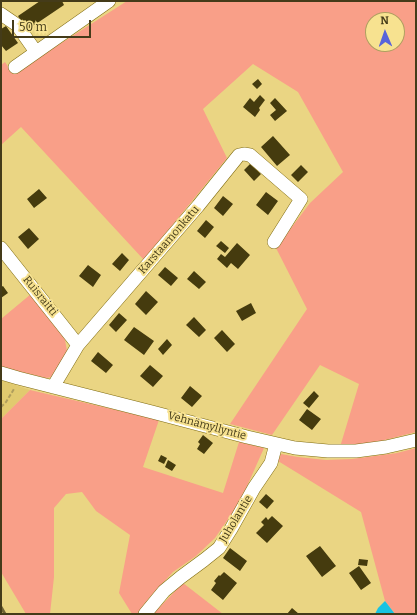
<!DOCTYPE html>
<meta charset="utf-8">
<style>
body{margin:0}
#map{position:relative;width:417px;height:615px;overflow:hidden;background:#ead583;font-family:Bitter,serif}
canvas{display:block}
.frame{position:absolute;inset:0;border:2px solid #443b19;pointer-events:none}
.north{position:absolute;left:365px;top:12px;width:40px;height:40px;box-sizing:border-box;background:#f7e290;border:1px solid #af9f60;border-radius:50%;rotate:358deg;font-size:11px;font-weight:700;line-height:16px;text-align:center;color:#443b19}
.north::after{content:'';display:block;margin:auto;width:14px;height:18px;background:#5963da;clip-path:polygon(50% 0,100% 100%,50% 72%,0 100%)}
.scale{position:absolute;left:12px;top:20px;width:79px;height:18px;box-sizing:border-box;border:2px solid #443b19;border-top:0;padding-left:5px;font-size:12px;line-height:14px;white-space:nowrap;color:#443b19;-webkit-text-stroke:3px #f7e290;paint-order:stroke}
</style>
<div id="map">
<canvas width="417" height="615"></canvas>
<div class="frame"></div>
<div class="north">N</div>
<div class="scale">50 m</div>
</div>
<script>
const c = document.querySelector('canvas').getContext('2d');
c.lineJoin = 'round';
function fillPath(path, color) {
  c.fillStyle = color;
  c.fill(path, 'evenodd');
}
function poly(rows) {
  const path = new Path2D();
  for (const r of rows) {
    path.moveTo(r[0], r[1]);
    for (let i = 2; i < r.length; i += 2) path.lineTo(r[i], r[i + 1]);
  }
  return path;
}
function trace(path, color, width, dash) {
  c.strokeStyle = color;
  c.lineWidth = width;
  c.lineCap = dash ? 'butt' : 'round';
  c.setLineDash(dash || []);
  c.stroke(path);
}
function label(font, color, halo, rows, align = 'center') {
  c.font = font + ' Bitter,serif';
  c.lineWidth = 4;
  c.setLineDash([]);
  c.textBaseline = 'middle';
  c.strokeStyle = halo;
  c.fillStyle = color;
  for (const [text, x, y, turn = 0] of rows) {
    c.save();
    c.translate(x, y);
    c.rotate((+turn || 0) * Math.PI / 180);
    c.textAlign = isNaN(turn) ? turn : align;
    if (halo) c.strokeText(text, 0, 0);
    c.fillText(text, 0, 0);
    c.restore();
  }
}
fillPath(poly([
 [1,380,30,390,1,419]
]), '#e1ca6f');
fillPath(poly([
 [127,1,416,1,416,432,365,445,340,447,359,384,320,365,272,435,230,424,307,309,276,248,310,203,343,172,298,92,253,64,203,109,227,158,144,260,21,127,1,145,1,65,5,62,13,74],
 [373,20,397,20,397,44,373,44],
 [31,294,61,331,65,340,67,351,56,374,52,377,46,378,1,367,1,319],
 [30,390,159,420,143,467,223,493,239,442,264,448,240,502,215,538,196,556,173,572,149,598,137,614,132,614,119,593,130,535,96,511,82,492,66,494,54,508,54,577,50,614,26,614,1,572,1,419],
 [416,448,416,614,395,614,385,601,361,512,278,461,281,454,298,457,326,460,352,459,397,453],
 [183,583,223,614,153,614]
]), '#f99f88');
fillPath(poly([
 [385,601,395,614,375,614,378,608]
]), '#18c3e2');
fillPath(poly([
 [40,1,62,1,64,5,27,30,18,16],
 [6,26,18,43,6,51,1,45,1,29],
 [258,79,262,84,257,89,252,84],
 [260,95,265,100,259,108,260,110,255,117,243,107,250,98,254,102],
 [275,98,287,111,275,121,270,115,276,110,270,103],
 [273,136,290,155,277,166,261,147],
 [250,164,261,174,254,181,244,170],
 [301,165,308,172,298,182,291,175],
 [39,189,47,198,34,208,27,199],
 [266,192,278,201,268,215,256,205],
 [223,196,233,204,223,216,214,208],
 [206,220,214,227,205,238,197,231],
 [29,228,39,239,28,249,18,237],
 [221,241,229,248,225,253,216,246],
 [237,243,250,255,238,269,231,263,227,268,217,259,221,254,225,257],
 [122,253,129,260,120,271,112,264],
 [88,265,101,275,93,287,79,276],
 [165,267,178,278,171,286,158,275],
 [194,271,206,282,199,289,187,279],
 [3,286,8,293,1,298,1,287],
 [146,291,158,302,146,315,135,304],
 [251,303,256,313,242,321,236,311],
 [119,313,127,320,116,332,109,325],
 [194,317,206,330,199,337,186,325],
 [134,327,154,341,144,355,124,340],
 [222,330,235,344,227,352,214,338],
 [167,339,172,345,163,355,158,349],
 [98,352,113,365,106,373,91,361],
 [150,365,163,376,153,387,140,376],
 [190,386,202,396,192,407,181,398],
 [314,391,319,396,309,408,303,403],
 [307,409,321,419,312,430,299,420],
 [203,435,213,443,204,454,197,449,200,444,198,442],
 [161,455,167,458,164,464,158,461],
 [168,460,176,465,172,471,165,467],
 [266,494,274,501,267,509,259,502],
 [272,516,283,526,267,543,256,533,264,525,261,522,266,517,268,520],
 [320,546,336,566,322,577,306,556],
 [230,548,247,561,240,571,223,558],
 [359,559,368,560,367,566,358,565],
 [359,566,371,583,361,590,349,573],
 [224,572,237,583,223,600,211,590,216,583,214,581,219,575,220,576],
 [292,608,299,614,287,614]
]), '#453b0e');
const minor = poly([
 [1,14,17,25,36,52],
 [15,67,109,1],
 [1,248,78,345],
 [1,373,18,378,152,412,247,437,295,448,328,451,356,451,386,447,416,440],
 [53,387,78,345,198,206,239,155,244,154,250,155,301,199,274,242],
 [145,614,164,591,181,577,204,560,219,548,231,529,254,488,271,463,276,444]
]);
trace(minor, '#806c11', 14);
trace(poly([
 [1,407,6,402,14,389]
]), '#af9e5d', 2, [4, 2]);
trace(minor, '#fff', 13);
trace(poly([
 [1,607,5,614]
]), '#706435', 3, [8, 4]);
label('11px', '#443b19', '#f7e290', [
 ["Karstaamonkatu",169,240,-49],
 ["Ruisraitti",40,296,51],
 ["Vehnämyllyntie",207,426,15],
 ["Juholantie",236,519,-59]
]);
</script>
